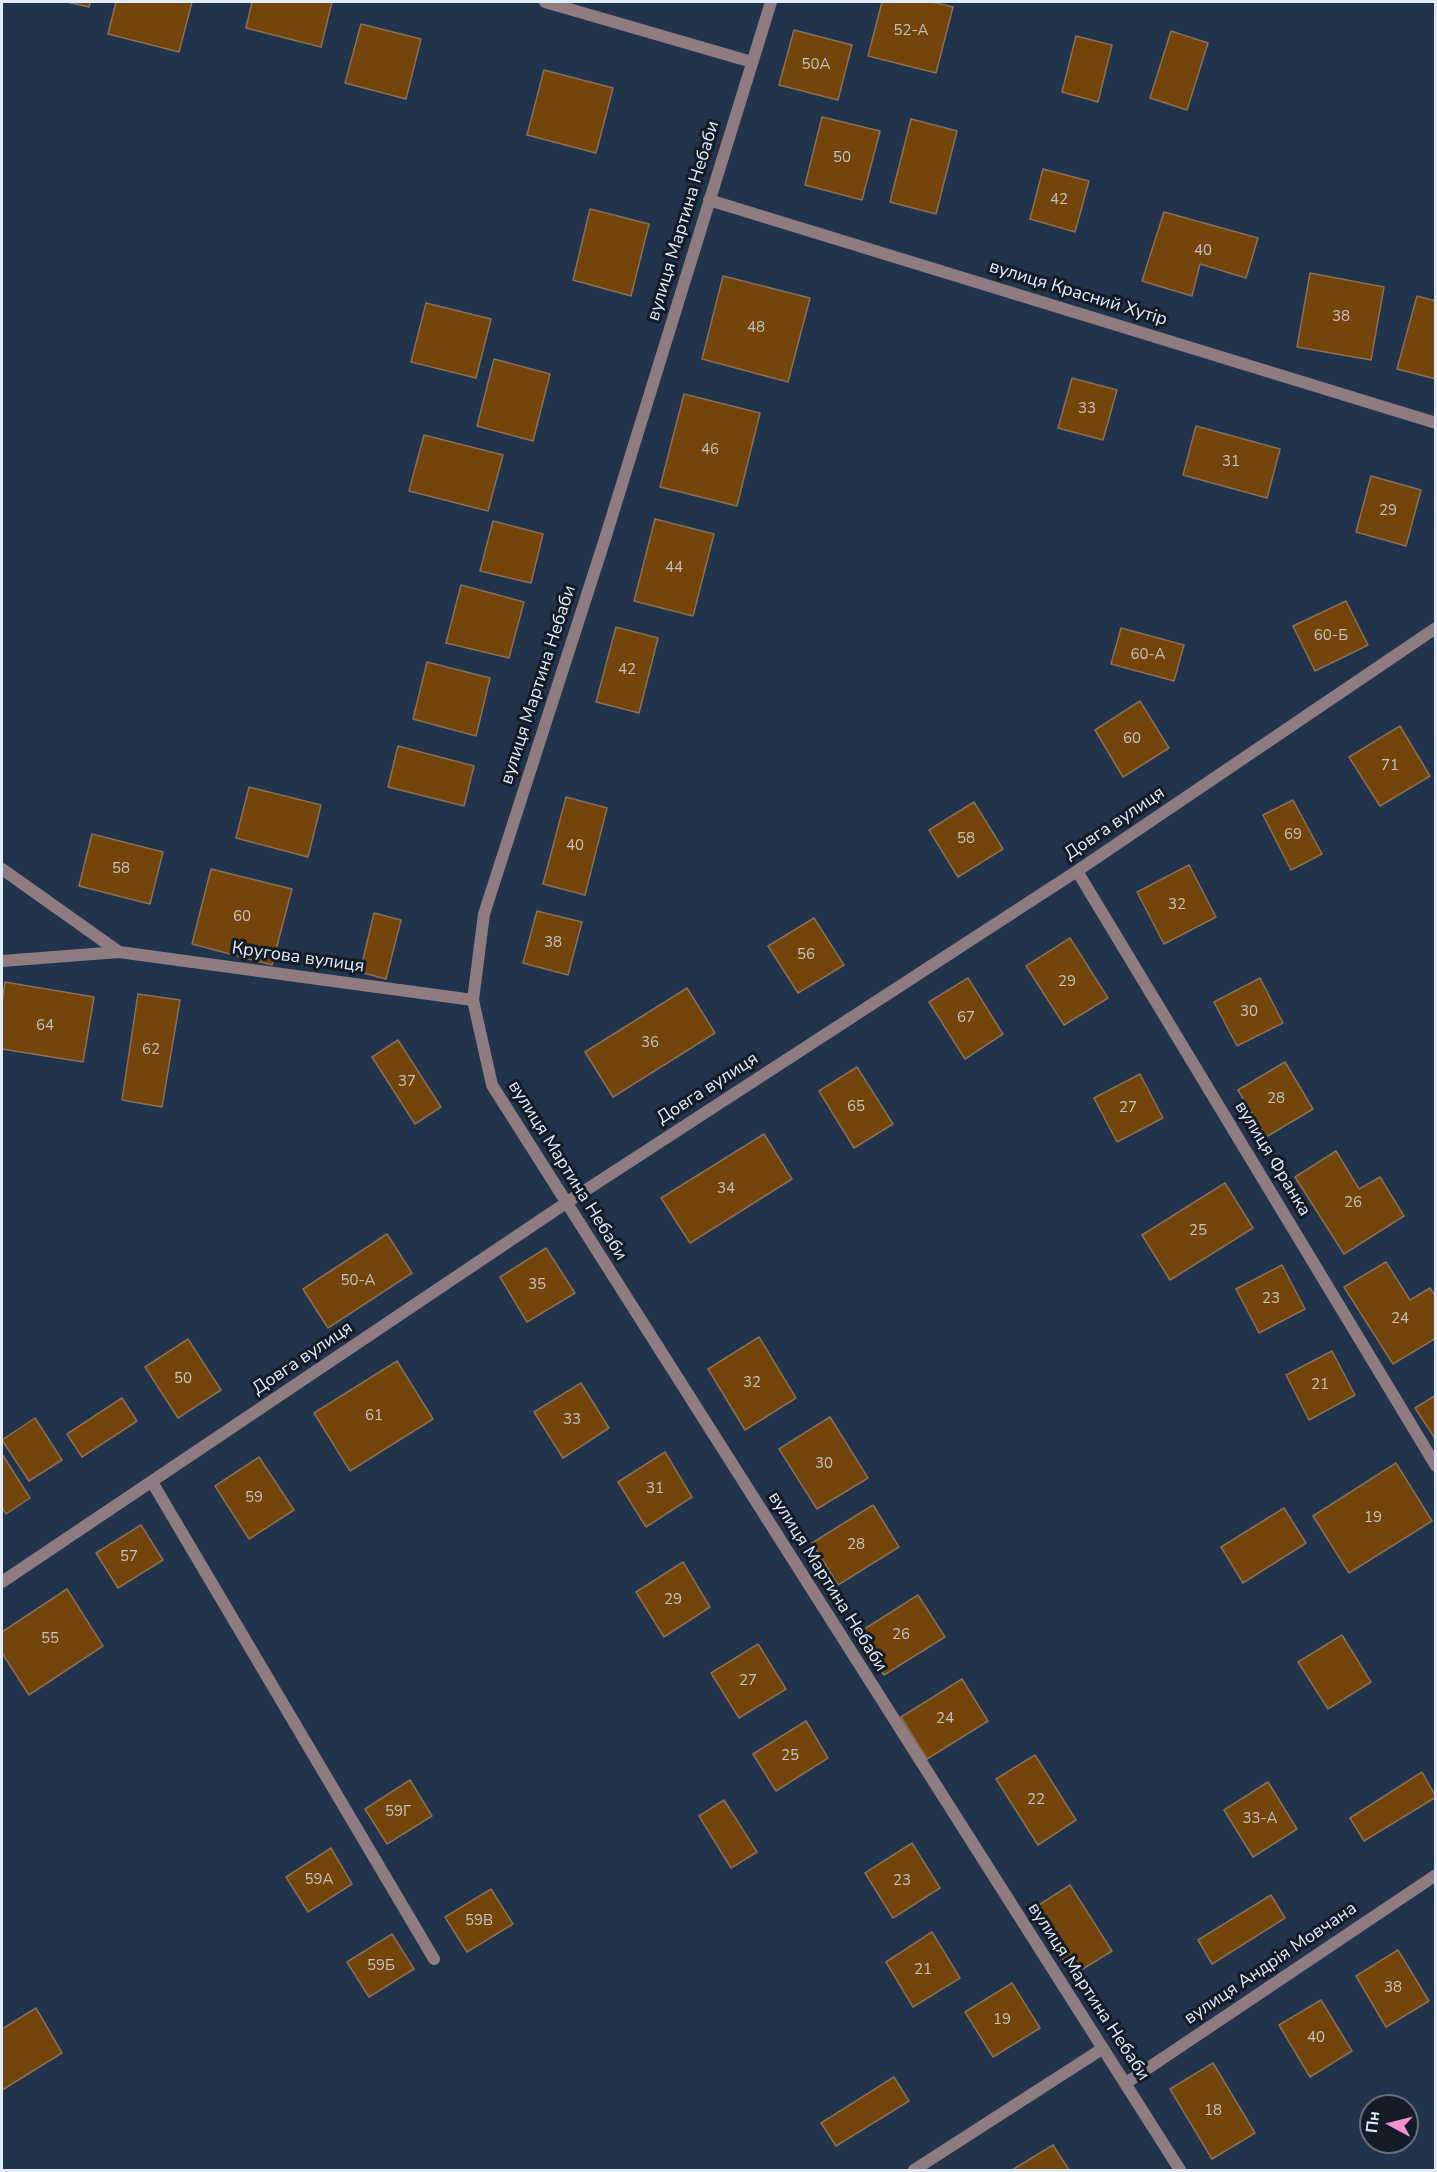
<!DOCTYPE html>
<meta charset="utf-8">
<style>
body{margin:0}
#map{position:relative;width:1437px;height:2172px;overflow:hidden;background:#22344c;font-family:"Nunito Sans",sans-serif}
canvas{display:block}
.frame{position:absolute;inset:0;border:3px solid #e1ecfc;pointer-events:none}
.north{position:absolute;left:1359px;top:2094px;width:60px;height:60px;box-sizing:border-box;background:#131c26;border:2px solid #656f7c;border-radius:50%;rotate:277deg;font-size:16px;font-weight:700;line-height:24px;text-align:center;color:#e1ecfc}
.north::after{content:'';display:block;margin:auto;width:21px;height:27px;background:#f590d1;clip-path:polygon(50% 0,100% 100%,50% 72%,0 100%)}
</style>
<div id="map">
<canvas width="1437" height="2172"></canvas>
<div class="frame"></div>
<div class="north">Пн</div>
</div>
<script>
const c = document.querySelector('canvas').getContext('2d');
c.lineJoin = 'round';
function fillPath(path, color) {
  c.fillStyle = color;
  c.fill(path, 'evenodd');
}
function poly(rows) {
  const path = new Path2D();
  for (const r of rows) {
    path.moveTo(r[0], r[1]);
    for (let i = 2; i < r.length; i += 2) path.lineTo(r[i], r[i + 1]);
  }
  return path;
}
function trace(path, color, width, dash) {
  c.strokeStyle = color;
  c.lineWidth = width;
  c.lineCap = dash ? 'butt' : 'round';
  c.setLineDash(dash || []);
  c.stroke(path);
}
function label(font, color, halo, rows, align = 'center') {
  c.font = font + ' "Nunito Sans",sans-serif';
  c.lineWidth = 6;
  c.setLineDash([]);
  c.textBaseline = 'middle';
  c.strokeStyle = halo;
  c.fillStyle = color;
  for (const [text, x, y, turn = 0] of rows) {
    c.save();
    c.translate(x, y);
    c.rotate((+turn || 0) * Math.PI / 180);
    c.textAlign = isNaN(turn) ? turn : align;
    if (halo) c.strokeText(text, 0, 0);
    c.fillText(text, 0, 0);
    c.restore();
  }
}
const building = poly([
 [67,2,90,2,89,7,67,2],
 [116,2,192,2,179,52,108,34,116,2],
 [252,2,332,2,321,47,246,28,252,2],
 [882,2,932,2,953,7,936,73,868,56,882,2],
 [361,24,421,39,406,99,345,83,361,24],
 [794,30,852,45,838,100,779,85,794,30],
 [1171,31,1208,43,1187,110,1150,98,1171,31],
 [1076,36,1112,45,1098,102,1062,92,1076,36],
 [544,70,613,88,596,153,527,135,544,70],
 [822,117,880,131,862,200,805,185,822,117],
 [911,119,957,131,936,214,890,202,911,119],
 [1043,169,1089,181,1075,232,1030,219,1043,169],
 [590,209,649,224,631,296,573,280,590,209],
 [1164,212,1258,238,1246,278,1200,264,1192,296,1142,281,1164,212],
 [1310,273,1384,287,1371,360,1297,347,1310,273],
 [723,276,810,298,788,382,702,359,723,276],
 [1417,296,1436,301,1436,379,1397,369,1417,296],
 [426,303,491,319,476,378,411,362,426,303],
 [494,359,550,374,533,441,477,426,494,359],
 [1072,378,1117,390,1103,440,1058,428,1072,378],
 [684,394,760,413,737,506,660,487,684,394],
 [1196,426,1280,449,1267,498,1183,475,1196,426],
 [424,435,503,455,488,511,409,491,424,435],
 [1371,476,1421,490,1406,546,1356,532,1371,476],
 [655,519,714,534,693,616,634,601,655,519],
 [493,521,543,534,531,583,480,571,493,521],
 [461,585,524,602,509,658,446,643,461,585],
 [1346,601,1368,645,1315,671,1293,626,1346,601],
 [616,627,658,638,639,713,596,702,616,627],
 [1121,628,1184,645,1174,681,1111,664,1121,628],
 [427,662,490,678,476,736,413,719,427,662],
 [1140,701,1169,748,1123,777,1095,730,1140,701],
 [1400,726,1430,776,1380,806,1349,757,1400,726],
 [398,746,474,766,464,806,388,787,398,746],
 [249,787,321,805,308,857,236,838,249,787],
 [566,797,607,808,585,895,543,884,566,797],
 [1293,800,1322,854,1291,870,1263,815,1293,800],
 [974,802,1003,849,958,877,929,830,974,802],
 [92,834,163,852,150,904,79,886,92,834],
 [1189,865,1216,917,1164,944,1137,892,1189,865],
 [211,869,292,889,272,965,192,944,211,869],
 [537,911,582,922,568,975,523,963,537,911],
 [374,913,401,920,386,979,360,972,374,913],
 [814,918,844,965,798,993,768,946,814,918],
 [1070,938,1108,998,1064,1025,1026,966,1070,938],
 [968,978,1003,1034,965,1059,929,1002,968,978],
 [1260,978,1283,1023,1237,1046,1214,1002,1260,978],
 [5,982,94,997,83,1062,2,1049,2,1003,5,982],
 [687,988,715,1033,613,1097,585,1052,687,988],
 [138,994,180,1000,162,1107,122,1100,138,994],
 [398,1040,441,1107,415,1124,372,1057,398,1040],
 [1285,1062,1313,1109,1266,1137,1238,1090,1285,1062],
 [857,1067,893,1124,854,1148,819,1091,857,1067],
 [1140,1074,1163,1118,1117,1142,1094,1098,1140,1074],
 [764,1134,792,1179,690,1243,661,1198,764,1134],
 [1336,1151,1359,1189,1380,1177,1404,1216,1344,1254,1295,1177,1336,1151],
 [1225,1183,1253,1228,1170,1280,1142,1235,1225,1183],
 [387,1234,412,1273,328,1328,303,1289,387,1234],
 [546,1248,575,1293,527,1322,500,1277,546,1248],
 [1386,1262,1410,1300,1430,1288,1436,1297,1436,1338,1393,1364,1344,1287,1386,1262],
 [1282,1265,1305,1309,1259,1333,1236,1289,1282,1265],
 [759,1337,796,1398,745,1430,708,1369,759,1337],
 [188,1339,221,1390,178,1418,145,1367,188,1339],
 [1332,1351,1355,1395,1309,1420,1286,1375,1332,1351],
 [397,1361,433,1419,350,1471,314,1413,397,1361],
 [581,1383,609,1428,563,1458,534,1412,581,1383],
 [1436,1395,1436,1440,1415,1408,1436,1395],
 [122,1398,137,1421,82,1457,67,1434,122,1398],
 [830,1417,868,1478,817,1509,779,1449,830,1417],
 [35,1418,62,1460,29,1481,2,1440,35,1418],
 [665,1452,692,1497,646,1527,618,1482,665,1452],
 [2,1454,30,1498,6,1514,2,1507,2,1454],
 [259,1457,294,1510,249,1539,215,1486,259,1457],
 [1396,1463,1432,1521,1349,1573,1313,1516,1396,1463],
 [873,1505,899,1547,838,1585,812,1543,873,1505],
 [1284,1508,1306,1543,1243,1583,1221,1547,1284,1508],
 [141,1525,163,1560,118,1588,96,1553,141,1525],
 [683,1562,710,1607,664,1637,636,1592,683,1562],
 [67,1589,103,1646,29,1695,2,1653,2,1632,67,1589],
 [918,1595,945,1637,884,1675,858,1633,918,1595],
 [1342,1635,1371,1682,1328,1709,1298,1662,1342,1635],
 [758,1644,786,1689,739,1718,711,1673,758,1644],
 [962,1679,988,1721,927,1759,901,1717,962,1679],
 [806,1721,828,1758,776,1791,753,1754,806,1721],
 [1035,1755,1076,1820,1038,1845,996,1779,1035,1755],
 [1422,1772,1436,1797,1364,1841,1350,1818,1422,1772],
 [410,1780,432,1816,387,1844,365,1809,410,1780],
 [1268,1782,1297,1829,1253,1857,1224,1810,1268,1782],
 [724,1800,757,1852,731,1868,699,1816,724,1800],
 [912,1843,940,1888,893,1918,865,1873,912,1843],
 [331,1848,352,1884,308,1912,286,1877,331,1848],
 [1070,1885,1112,1951,1073,1975,1031,1910,1070,1885],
 [491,1889,513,1924,467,1952,445,1917,491,1889],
 [1271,1895,1285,1918,1212,1964,1198,1940,1271,1895],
 [932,1932,960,1978,913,2007,886,1962,932,1932],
 [392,1934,414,1969,369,1997,347,1962,392,1934],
 [1398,1950,1429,2001,1386,2027,1356,1976,1398,1950],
 [1012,1983,1040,2028,993,2057,965,2012,1012,1983],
 [1321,2000,1352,2051,1310,2077,1279,2025,1321,2000],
 [36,2008,62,2053,2,2090,2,2029,36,2008],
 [1213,2063,1255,2133,1212,2159,1170,2089,1213,2063],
 [894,2077,909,2101,836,2146,821,2123,894,2077],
 [1053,2145,1069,2170,1012,2170,1053,2145]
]);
fillPath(building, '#73450b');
trace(building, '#8a7057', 1.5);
trace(poly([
 [545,2,752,62],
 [771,2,604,542,484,914,473,1000,492,1085,1180,2170],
 [709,200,1436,423],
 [2,869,119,952],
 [1077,871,1436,1466],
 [2,961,119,952,473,1000],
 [152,1482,434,1959],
 [2,1582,566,1203,1077,871,1436,628],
 [1126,2083,1436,1875],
 [914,2170,1102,2049]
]), '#8e7c80', 12);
label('15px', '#c6c2c0', null, [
 ["52-А",911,31],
 ["50А",816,65],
 ["50",842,158],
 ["42",1059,200],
 ["40",1203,251],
 ["38",1341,317],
 ["48",756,328],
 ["33",1087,409],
 ["46",710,450],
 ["31",1231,462],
 ["29",1388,511],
 ["44",674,568],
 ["60-Б",1331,636],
 ["60-А",1148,655],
 ["42",627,670],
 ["60",1132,739],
 ["71",1390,766],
 ["69",1293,835],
 ["58",966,839],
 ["40",575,846],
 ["58",121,869],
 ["32",1177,905],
 ["60",242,917],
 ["38",553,943],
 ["56",806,955],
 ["29",1067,982],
 ["30",1249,1012],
 ["67",966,1018],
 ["64",45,1026],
 ["36",650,1043],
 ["62",151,1050],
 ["37",407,1082],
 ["28",1276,1099],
 ["65",856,1107],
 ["27",1128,1108],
 ["34",726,1189],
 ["26",1353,1203],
 ["25",1198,1231],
 ["50-А",358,1281],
 ["35",537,1285],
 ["23",1271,1299],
 ["24",1400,1319],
 ["50",183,1379],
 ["32",752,1383],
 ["21",1320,1385],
 ["61",374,1416],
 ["33",572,1420],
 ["30",824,1464],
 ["31",655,1489],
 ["59",254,1498],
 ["19",1373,1518],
 ["28",856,1545],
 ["57",129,1557],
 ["29",673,1600],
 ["26",901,1635],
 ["55",50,1639],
 ["27",748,1681],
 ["24",945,1719],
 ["25",790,1756],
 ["22",1036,1800],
 ["59Г",398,1812],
 ["33-А",1260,1819],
 ["59А",319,1880],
 ["23",902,1881],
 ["59В",479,1921],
 ["59Б",381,1966],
 ["21",923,1970],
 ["38",1393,1988],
 ["19",1002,2020],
 ["40",1316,2038],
 ["18",1213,2111]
]);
label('18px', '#e1ecfc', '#131c26', [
 ["вулиця Мартина Небаби",684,221,-73],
 ["вулиця Красний Хутір",1078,294,17],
 ["вулиця Мартина Небаби",539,685,-72],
 ["Довга вулиця",1115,824,-34],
 ["Кругова вулиця",298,958,8],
 ["Довга вулиця",708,1089,-33],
 ["вулиця Франка",1272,1159,59],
 ["вулиця Мартина Небаби",567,1171,58],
 ["Довга вулиця",303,1359,-34],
 ["вулиця Мартина Небаби",827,1582,58],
 ["вулиця Андрія Мовчана",1271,1964,-34],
 ["вулиця Мартина Небаби",1088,1992,57]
]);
</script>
